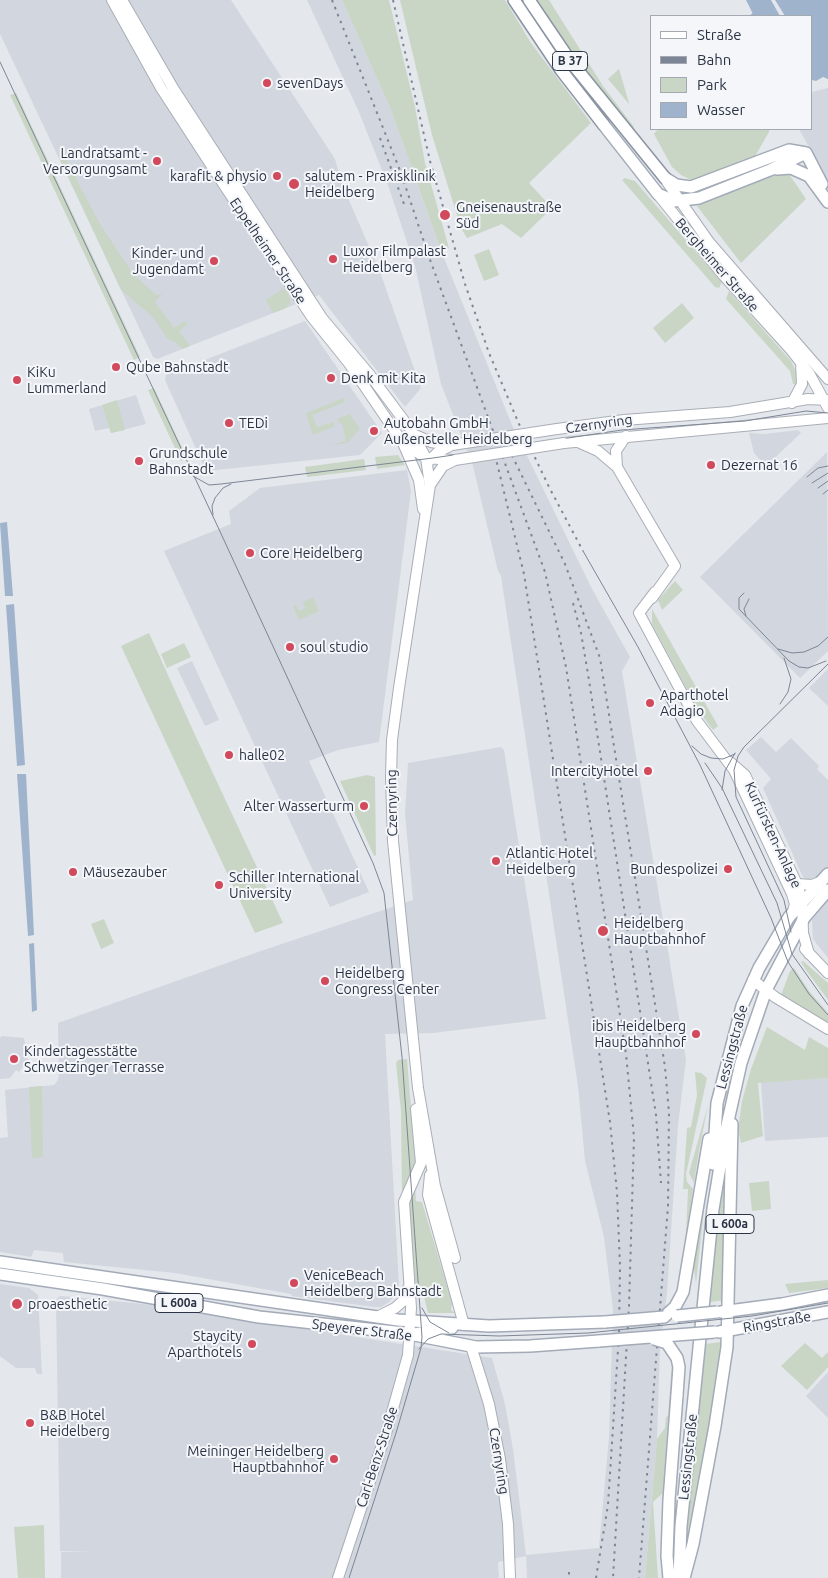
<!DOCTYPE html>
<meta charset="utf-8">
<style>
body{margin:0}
#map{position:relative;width:828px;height:1578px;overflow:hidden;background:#e4e7ec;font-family:Ubuntu,sans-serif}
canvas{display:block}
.legend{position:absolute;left:650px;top:15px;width:162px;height:115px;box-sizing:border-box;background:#f4f6f9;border:1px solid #a4a8b1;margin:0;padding:6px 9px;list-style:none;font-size:15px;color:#2b3445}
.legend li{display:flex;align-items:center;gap:10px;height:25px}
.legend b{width:25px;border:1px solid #a4a8b1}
</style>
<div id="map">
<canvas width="828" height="1578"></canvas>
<ul class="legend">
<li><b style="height:6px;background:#fff"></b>Straße</li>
<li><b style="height:6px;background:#7d8696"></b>Bahn</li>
<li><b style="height:14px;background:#c9d6c5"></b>Park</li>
<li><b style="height:14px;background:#9fb4cc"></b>Wasser</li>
</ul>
</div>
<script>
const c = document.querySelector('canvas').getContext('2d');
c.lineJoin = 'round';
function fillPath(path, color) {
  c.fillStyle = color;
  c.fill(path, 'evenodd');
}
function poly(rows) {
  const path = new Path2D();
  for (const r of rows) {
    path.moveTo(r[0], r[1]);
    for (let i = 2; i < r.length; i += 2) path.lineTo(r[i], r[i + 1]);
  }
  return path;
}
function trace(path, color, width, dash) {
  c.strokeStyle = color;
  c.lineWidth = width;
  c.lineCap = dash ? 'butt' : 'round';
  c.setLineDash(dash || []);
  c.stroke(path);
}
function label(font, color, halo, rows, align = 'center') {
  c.font = font + ' Ubuntu,sans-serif';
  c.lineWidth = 4;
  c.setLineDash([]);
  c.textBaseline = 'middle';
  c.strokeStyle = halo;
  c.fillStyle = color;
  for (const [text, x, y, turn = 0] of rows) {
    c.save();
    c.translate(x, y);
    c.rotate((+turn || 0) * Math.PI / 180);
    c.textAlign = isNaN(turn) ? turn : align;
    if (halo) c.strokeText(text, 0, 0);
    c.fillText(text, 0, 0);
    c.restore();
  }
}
fillPath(poly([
 [0,0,231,0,335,159,342,184,380,272,421,388,405,407,319,295,157,359,153,357,0,34],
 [307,0,342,0,391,110,442,253,512,425,592,589,630,657,622,671,686,1060,678,1125,667,1293,660,1349,657,1439,645,1578,527,1578,526,1556,498,1562,499,1578,61,1578,61,1552,92,1552,60,1551,56,1300,60,1296,144,1304,492,1358,505,1404,513,1449,526,1555,599,1548,609,1437,613,1310,604,1237,585,1161,578,1086,501,576,498,571,473,466,441,384,415,266,389,188,359,112],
 [828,88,828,181,799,129,812,129,812,92],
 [305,321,382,433,360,455,206,471,165,380,166,375],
 [136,395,146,424,111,433,109,428,95,431,89,409],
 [798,430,801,433,766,466,754,453,749,433,765,434],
 [827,452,828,651,800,678,700,577],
 [407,470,411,491,379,742,338,750,309,761,369,892,330,907,164,551,231,524,229,511,260,488],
 [192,661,219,720,205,726,177,668],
 [828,669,828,706,809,688],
 [761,737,776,752,791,738,819,766,817,769,828,780,828,898,803,877,763,788,771,779,746,750],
 [501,747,504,750,546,1019,433,1033,385,1034,399,1286,396,1294,389,1302,381,1307,374,1307,292,1296,291,1294,175,1273,64,1262,63,1253,34,1250,31,1257,0,1252,0,1138,8,1137,5,1090,54,1085,58,1080,59,1071,58,1023,258,952,413,900,405,814,408,763],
 [828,900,828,958,813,939,812,920],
 [2,1036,24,1038,28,1060,19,1072,16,1070,10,1078,0,1079,0,1038],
 [828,1078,828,1137,765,1141,761,1082],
 [0,1284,29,1288,38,1295,42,1374,37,1374,35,1368,16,1368,0,1356],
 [828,1372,828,1418,806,1396]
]), '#d2d6de');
fillPath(poly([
 [342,0,389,0,415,107,425,163,449,248,442,253,391,110],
 [400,0,505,0,531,43,591,123,529,183,552,208,521,238,502,224,467,238,461,228,432,135],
 [535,0,549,0,603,86,634,127,631,130,605,98],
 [619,69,629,103,629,104,608,79],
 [16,93,140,357,134,360,10,95],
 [658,129,769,129,769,132,754,158,691,180,681,175,672,167,654,134],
 [63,154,100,224,133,274,156,295,162,294,155,302,174,328,185,321,187,324,179,331,190,346,183,349,175,342,167,338,153,317,121,290,59,157],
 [782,173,789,174,806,199,741,263,697,206,703,201],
 [625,178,635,181,722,282,719,288,715,287,622,180],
 [489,249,499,275,484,281,474,255],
 [284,288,290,298,290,304,284,309,273,313,266,300],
 [729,291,791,361,799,378,799,385,793,384,790,371,726,299],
 [682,303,694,318,665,343,653,328],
 [154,388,187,458,181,461,148,390],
 [344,398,345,402,312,415,317,427,333,422,335,426,313,435,306,413],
 [117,400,125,430,111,433,102,405],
 [350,414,360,429,347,443,330,445,346,441,342,423,340,424,337,419],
 [398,455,405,465,377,469,375,457],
 [364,459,366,470,307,477,305,467],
 [675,581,683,590,662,610,658,600],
 [313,598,319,611,299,620,293,606,296,605,299,611,305,608,303,602],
 [652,609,718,726,713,730,698,710,652,624],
 [149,633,196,737,283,923,255,933,121,646],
 [184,643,191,657,167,668,161,654],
 [367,775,375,777,376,855,374,856,340,781],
 [104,919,114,943,101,949,91,924],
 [803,961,828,983,828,1000,806,970,801,962],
 [794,968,809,991,828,1013,828,1025,781,995,790,971],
 [767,1027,805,1050,809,1037,828,1048,828,1078,758,1083,763,1136,741,1143,738,1130,742,1101,751,1069],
 [407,1059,416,1169,405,1192,402,1192,401,1111,396,1063,398,1060],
 [695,1072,701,1073,707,1078,686,1174,687,1182,693,1189,686,1237,688,1189,683,1189,687,1128,691,1127,697,1095],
 [42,1086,43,1157,32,1158,29,1087],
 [708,1105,699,1151,694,1183,689,1173],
 [727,1154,725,1300,710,1302,715,1230],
 [709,1157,704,1210,696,1283,693,1262],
 [769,1181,771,1209,752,1211,749,1183],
 [415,1186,416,1201,422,1202,452,1303,451,1310,455,1313,428,1313,422,1288,413,1288,408,1203],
 [828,1280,828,1288,789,1293,785,1284],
 [721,1342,722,1350,687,1562,685,1560,686,1544,705,1344],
 [805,1343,822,1358,828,1352,828,1367,807,1390,781,1366],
 [672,1362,674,1373,665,1491,653,1502,658,1578,645,1578,657,1439,665,1428,666,1417,668,1416],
 [44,1525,45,1578,18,1578,14,1527]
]), '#c9d6c5');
fillPath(poly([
 [746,0,771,0,780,16,754,16],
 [775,0,828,0,828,79,823,77,816,81,812,80,812,16,785,16],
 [7,522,13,596,5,596,0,523],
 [14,604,25,765,17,766,6,605],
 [17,774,26,774,34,935,28,936],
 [34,943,37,1010,32,1012,29,944]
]), '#9fb4cc');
trace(poly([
 [751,16,753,14]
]), '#9fb4cc', 2);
const secondary = poly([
 [112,0,161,88,226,188,311,316,348,362,403,443,419,480,423,509],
 [122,0,173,88,322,318,370,375,411,430,426,458,430,485],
 [667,182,709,242,828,379],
 [656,192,724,276,791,350,809,373,828,408],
 [792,403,802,384,801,363],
 [557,429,624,420,730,412,808,399,828,400],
 [413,434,431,442,450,445],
 [626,436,616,451,617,467,675,566,652,598],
 [578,442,598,451,617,467],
 [403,443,426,458,452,460],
 [564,443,828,418],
 [455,460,443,466,430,485,399,688,392,740,391,777,393,841,418,1088,435,1186,455,1258],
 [428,462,438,452,452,445],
 [655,592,639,613,697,721,734,770,792,894,795,904,793,911],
 [730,762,745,775,797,884,802,901,803,933,809,954],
 [797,884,812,885,820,882],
 [805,949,828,973],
 [753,980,775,997,828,1029],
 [430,1175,428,1195,464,1325],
 [377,1317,395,1308,404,1300,408,1288],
 [471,1346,489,1404,500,1459,508,1524,510,1578],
 [338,1578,387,1430,408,1355,411,1308,404,1202,421,1163,416,1109]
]);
const primary = poly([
 [603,124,658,194,674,201,699,198,770,170,806,153],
 [806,153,822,184],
 [777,169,791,168,809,176,828,202],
 [665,178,676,185,691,187,789,150,806,153],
 [713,1164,717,1103,742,1006,759,968,789,917,828,874],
 [0,1262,398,1320,489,1326,605,1322],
 [0,1274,103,1289,259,1317,404,1333,476,1347,530,1346,599,1341],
 [721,1312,782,1304,828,1295],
 [664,1317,675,1307,683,1292,709,1139],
 [719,1332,828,1312],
 [414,1334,452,1328],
 [669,1578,667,1556,669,1500,677,1395],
 [679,1578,681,1526,713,1209,726,1130,741,1063,766,990,804,918,828,890],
 [684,1578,693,1544,715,1426,727,1347,732,1124]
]);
const trunk = poly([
 [514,0,561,70,603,124],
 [529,0,571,62,665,178]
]);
trace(secondary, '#a9aeb7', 12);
trace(primary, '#a3abb8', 14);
trace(trunk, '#8b94a3', 14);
trace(secondary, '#fff', 10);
trace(primary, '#fff', 11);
trace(trunk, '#fff', 11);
trace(poly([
 [0,62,217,525,373,863,384,893,402,1057,422,1337,421,1348,396,1433,349,1578],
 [193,476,209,485,221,484,433,458,622,430,745,421,806,411,828,413],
 [807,477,818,468,828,466],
 [812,483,828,473],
 [818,488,828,481],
 [823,494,828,490],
 [213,515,212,506,215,498,223,488,231,484],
 [583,551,638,647,700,765,771,918,788,962,809,994,828,1015],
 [744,593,739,598,739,609,789,661,799,667,808,668,826,661],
 [746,616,744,609,749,599],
 [778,649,792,653,804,652,818,646,828,637],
 [780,704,788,692,791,679,784,658],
 [692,746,701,754,711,758,723,759,735,754],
 [705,763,722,788,777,903,792,954,828,1005],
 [722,790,725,771,735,753],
 [791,932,784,900,736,797,734,770,738,756,744,747,828,664],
 [422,1308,430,1322,449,1333],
 [419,1349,428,1339,441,1334,499,1336,588,1333,752,1316,828,1303]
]), '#7d8696', 1);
trace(poly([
 [332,0,401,173,429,257,545,572,566,667,626,1054,634,1137,629,1306,613,1578],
 [393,0,430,161,465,284,489,353,519,424,549,487,583,551],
 [380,138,404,204],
 [502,435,565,564,600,658,665,1067,669,1113,668,1206,639,1578],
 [495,455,524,574,610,1122,617,1192,620,1266,619,1334,608,1505,596,1578],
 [573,603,581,633,588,674,656,1115,661,1183],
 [569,1572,569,1578]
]), '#7d8696', 2, [2.5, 5]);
const secondaryBridge = poly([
 [452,445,557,429],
 [455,460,564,443]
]);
const primaryBridge = poly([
 [677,1316,717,1312],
 [605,1322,664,1317],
 [654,1339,667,1343,677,1358,679,1367,677,1395],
 [599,1341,715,1332]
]);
trace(secondaryBridge, '#a9aeb7', 12, []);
trace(primaryBridge, '#a3abb8', 14, []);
trace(secondaryBridge, '#fff', 10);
trace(primaryBridge, '#fff', 11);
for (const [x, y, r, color] of [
 [267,83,5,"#d1495b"],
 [157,161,5,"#d1495b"],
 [277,176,5,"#d1495b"],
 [294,184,6,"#d1495b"],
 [445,215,6,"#d1495b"],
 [333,259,5,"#d1495b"],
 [214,261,5,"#d1495b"],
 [116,367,5,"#d1495b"],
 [331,378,5,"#d1495b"],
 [17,380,5,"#d1495b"],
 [229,423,5,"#d1495b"],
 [374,431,5,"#d1495b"],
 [139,461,5,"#d1495b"],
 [711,465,5,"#d1495b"],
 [250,553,5,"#d1495b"],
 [290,647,5,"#d1495b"],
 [650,703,5,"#d1495b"],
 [229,755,5,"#d1495b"],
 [648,771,5,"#d1495b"],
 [364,806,5,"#d1495b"],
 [496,861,5,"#d1495b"],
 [728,869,5,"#d1495b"],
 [73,872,5,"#d1495b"],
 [219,885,5,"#d1495b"],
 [603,931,6,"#d1495b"],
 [325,981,5,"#d1495b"],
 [696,1034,5,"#d1495b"],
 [14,1059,5,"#d1495b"],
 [294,1283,5,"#d1495b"],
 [17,1304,6,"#d1495b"],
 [252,1344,5,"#d1495b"],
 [30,1423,5,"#d1495b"],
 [334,1459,5,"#d1495b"]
]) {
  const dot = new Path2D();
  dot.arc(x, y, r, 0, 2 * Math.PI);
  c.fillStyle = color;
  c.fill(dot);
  trace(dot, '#f4f6f9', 2);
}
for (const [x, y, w] of [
 [570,61,35],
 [730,1224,48],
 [179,1303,48]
]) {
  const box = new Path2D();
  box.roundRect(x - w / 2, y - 9.5, w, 19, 4);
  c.fillStyle = '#f4f6f9';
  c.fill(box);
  trace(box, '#2b3445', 1);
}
label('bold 12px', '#2b3445', null, [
 ["B 37",570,61],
 ["L 600a",730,1224],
 ["L 600a",179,1303]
]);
label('14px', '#2b3445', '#f4f6f9', [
 ["sevenDays",277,83],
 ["Landratsamt -",147,153,"right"],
 ["Versorgungsamt",147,169,"right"],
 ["karafit & physio",267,176,"right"],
 ["salutem - Praxisklinik",305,176],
 ["Heidelberg",305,192],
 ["Gneisenaustraße",456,207],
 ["Süd",456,223],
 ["Luxor Filmpalast",343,251],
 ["Heidelberg",343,267],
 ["Kinder- und",204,253,"right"],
 ["Jugendamt",204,269,"right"],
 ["Qube Bahnstadt",126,367],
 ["KiKu",27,372],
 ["Lummerland",27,388],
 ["Denk mit Kita",341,378],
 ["TEDi",239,423],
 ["Autobahn GmbH",384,423],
 ["Außenstelle Heidelberg",384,439],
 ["Grundschule",149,453],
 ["Bahnstadt",149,469],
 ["Dezernat 16",721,465],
 ["Core Heidelberg",260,553],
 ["soul studio",300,647],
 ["Aparthotel",660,695],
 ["Adagio",660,711],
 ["halle02",239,755],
 ["IntercityHotel",638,771,"right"],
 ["Alter Wasserturm",354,806,"right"],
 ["Atlantic Hotel",506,853],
 ["Heidelberg",506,869],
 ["Bundespolizei",718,869,"right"],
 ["Mäusezauber",83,872],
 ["Schiller International",229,877],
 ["University",229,893],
 ["Heidelberg",614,923],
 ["Hauptbahnhof",614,939],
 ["Heidelberg",335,973],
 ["Congress Center",335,989],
 ["ibis Heidelberg",686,1026,"right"],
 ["Hauptbahnhof",686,1042,"right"],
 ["Kindertagesstätte",24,1051],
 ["Schwetzinger Terrasse",24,1067],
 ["VeniceBeach",304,1275],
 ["Heidelberg Bahnstadt",304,1291],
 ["proaesthetic",28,1304],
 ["Staycity",242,1336,"right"],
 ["Aparthotels",242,1352,"right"],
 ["B&B Hotel",40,1415],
 ["Heidelberg",40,1431],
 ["Meininger Heidelberg",324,1451,"right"],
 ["Hauptbahnhof",324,1467,"right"]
], 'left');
label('14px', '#2b3445', '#f4f6f9', [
 ["Eppelheimer Straße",268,251,56],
 ["Bergheimer Straße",717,265,49],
 ["Czernyring",599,424,-8],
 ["Czernyring",392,803,-91],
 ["Kurfürsten-Anlage",773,835,65],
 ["Lessingstraße",732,1047,-75],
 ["Ringstraße",777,1322,-10],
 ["Speyerer Straße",362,1330,7],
 ["Carl-Benz-Straße",377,1457,-72],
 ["Lessingstraße",688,1457,-84],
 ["Czernyring",499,1461,81]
]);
</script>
